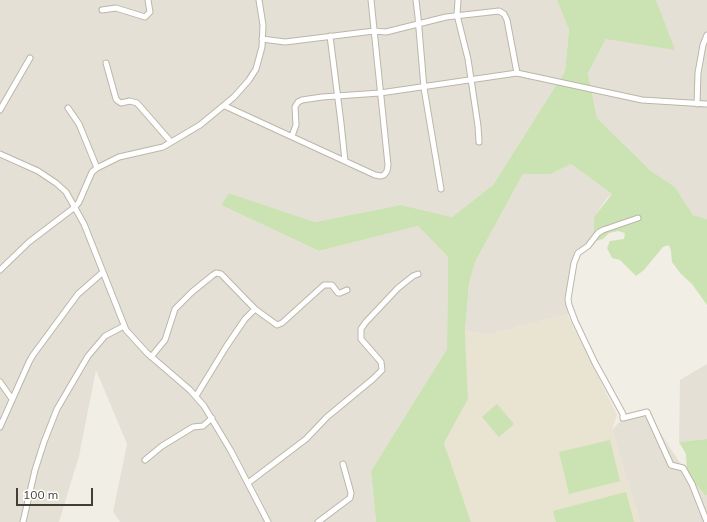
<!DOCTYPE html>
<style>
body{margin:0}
#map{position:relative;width:707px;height:522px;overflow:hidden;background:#f1eee6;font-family:Mulish,sans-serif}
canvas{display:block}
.scale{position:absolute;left:16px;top:488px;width:77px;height:18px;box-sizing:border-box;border:2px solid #433f36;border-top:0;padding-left:5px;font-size:12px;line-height:14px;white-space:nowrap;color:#433f36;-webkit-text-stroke:3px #fff;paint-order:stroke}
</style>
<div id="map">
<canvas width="707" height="522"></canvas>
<div class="scale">100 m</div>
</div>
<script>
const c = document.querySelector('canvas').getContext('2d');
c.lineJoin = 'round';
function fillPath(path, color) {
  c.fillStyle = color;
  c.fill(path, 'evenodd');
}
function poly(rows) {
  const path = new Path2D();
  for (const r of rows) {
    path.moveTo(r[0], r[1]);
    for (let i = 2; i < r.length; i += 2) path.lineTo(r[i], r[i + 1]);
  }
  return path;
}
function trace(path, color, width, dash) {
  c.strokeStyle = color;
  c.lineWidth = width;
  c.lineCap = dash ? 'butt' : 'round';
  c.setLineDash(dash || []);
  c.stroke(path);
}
fillPath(poly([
 [0,0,557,0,569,30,565,71,493,185,452,217,401,205,315,222,229,193,221,205,319,251,418,226,448,257,447,349,371,471,376,522,120,522,113,512,127,444,96,370,79,456,59,522,0,522],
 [656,0,707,0,707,219,693,215,675,187,651,171,597,118,588,73,606,39,662,18],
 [571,164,612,194,607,198,594,217,594,238,578,253,568,299,572,313,488,335,465,331,469,284,475,262,523,174,551,174],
 [707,364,707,439,679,442,680,380],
 [647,412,687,474,705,495,707,495,707,522,640,522,612,430,623,418]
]), '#e5e0d5');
fillPath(poly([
 [567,314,617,415,612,430,640,522,471,522,444,443,468,399,465,331,488,335]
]), '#e9e3d1');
fillPath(poly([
 [557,0,656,0,675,50,606,39,588,73,597,118,651,171,675,187,693,215,707,219,707,305,692,284,681,274,672,262,671,251,669,245,663,247,644,270,636,276,620,260,612,258,607,248,610,241,624,239,625,233,618,231,609,233,603,239,592,242,594,238,594,217,612,194,571,164,551,174,523,174,475,262,469,284,465,331,468,399,444,443,471,522,376,522,371,471,447,349,448,257,418,226,319,251,221,205,229,193,315,222,401,205,452,217,493,185,565,71,569,30],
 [497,404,514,424,499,437,482,417],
 [707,439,707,495,705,495,687,474,686,454,679,442],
 [610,440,620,481,569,494,559,452],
 [626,492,634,522,556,522,553,511]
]), '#cbe2b3');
const minor = poly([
 [416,0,418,17,424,88,441,189],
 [458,0,457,15,468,59,478,126,479,142],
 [102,10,116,8,145,17,150,12,148,0],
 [330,36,341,123,345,161],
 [262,39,285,42,374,31,386,32,446,17,499,11,504,14,507,20,517,73],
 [106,63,116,99,118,101,121,103,130,101,137,103,171,142],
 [697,104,698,73,703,45,707,35],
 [225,106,375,175,381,176,384,175,387,171,388,165,371,0],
 [68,108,79,124,97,168],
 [0,110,30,58],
 [292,136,296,125,295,107,298,102,302,100,322,97,380,93,517,73,642,100,707,104],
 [0,154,38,171,56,183,66,192,84,224,126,330,147,353,190,390,204,406,231,451,268,522],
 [638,218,603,230,598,233,588,246,578,253,574,263,568,299,569,305,575,321,595,363,623,414,623,418,647,412,671,465,683,468,692,484,707,522],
 [0,270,29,242,75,207,79,202,92,172,97,168,119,157,163,147,200,125,234,97,249,80,256,69,262,47,263,25,259,0],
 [151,357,165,340,175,309,192,292,213,275,216,273,221,274,255,309,277,325,282,323,324,285,332,285,338,293,340,293,347,290],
 [0,382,12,399],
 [196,396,226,347,245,319,255,309],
 [0,427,29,362,33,355,78,294,102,273],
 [145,460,162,446,193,427,203,426,212,418],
 [248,483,306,439,327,417,373,379,382,370,381,362,361,339,361,329,365,323,398,288,413,276,418,274],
 [23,522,35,470,44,442,57,409,88,356,105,336,124,326],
 [318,522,350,498,351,493,343,464]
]);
trace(minor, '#bcb6aa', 7);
trace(minor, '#fff', 5);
</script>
